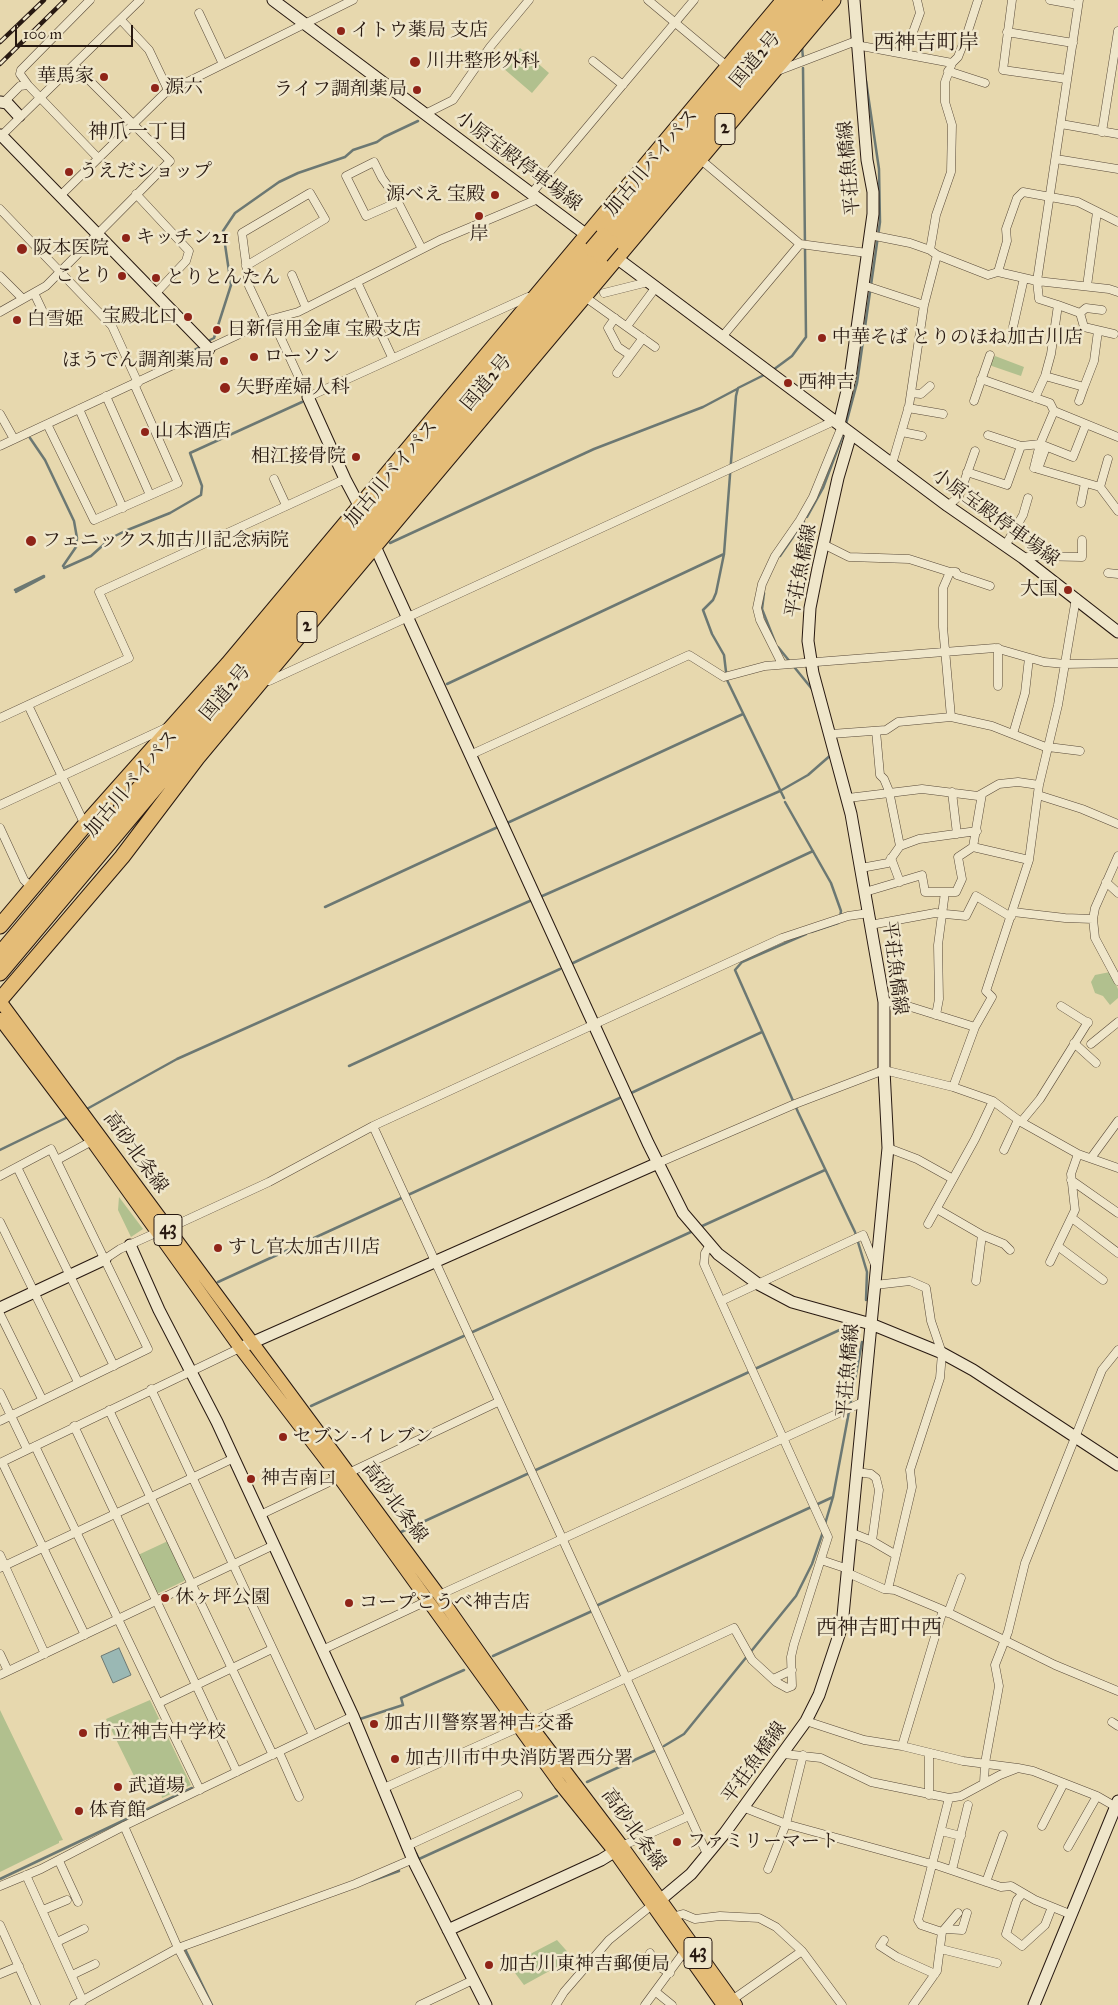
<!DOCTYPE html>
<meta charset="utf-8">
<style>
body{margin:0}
#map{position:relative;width:1118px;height:2005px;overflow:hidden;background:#e7d8ae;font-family:"IM FELL Great Primer",serif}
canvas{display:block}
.scale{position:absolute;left:15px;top:25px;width:118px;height:22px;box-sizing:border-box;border:2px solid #281911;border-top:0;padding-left:6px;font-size:15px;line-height:18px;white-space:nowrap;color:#281911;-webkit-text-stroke:4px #efe6ca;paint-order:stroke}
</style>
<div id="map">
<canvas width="1118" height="2005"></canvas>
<div class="scale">100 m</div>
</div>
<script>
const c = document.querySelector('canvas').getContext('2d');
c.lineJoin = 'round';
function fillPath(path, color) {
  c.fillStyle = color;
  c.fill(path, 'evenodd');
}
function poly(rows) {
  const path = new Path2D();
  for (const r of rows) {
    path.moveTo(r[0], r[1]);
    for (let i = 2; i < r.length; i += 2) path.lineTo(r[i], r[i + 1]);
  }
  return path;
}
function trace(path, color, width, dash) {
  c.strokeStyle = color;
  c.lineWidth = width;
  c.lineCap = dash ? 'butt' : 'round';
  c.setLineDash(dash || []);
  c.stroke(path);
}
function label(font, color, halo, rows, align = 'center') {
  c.font = font + ' "IM FELL Great Primer","Noto Serif JP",serif';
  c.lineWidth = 5;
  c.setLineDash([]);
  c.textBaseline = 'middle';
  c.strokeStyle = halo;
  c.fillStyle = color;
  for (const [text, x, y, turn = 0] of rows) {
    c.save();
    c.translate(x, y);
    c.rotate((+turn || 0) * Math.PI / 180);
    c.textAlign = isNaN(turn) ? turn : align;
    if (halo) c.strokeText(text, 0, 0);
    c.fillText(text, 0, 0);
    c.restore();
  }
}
fillPath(poly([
 [520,48,549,73,532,93,503,68],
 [995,356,1024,367,1021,376,989,365],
 [1110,972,1118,989,1118,998,1110,1005,1103,996,1095,993,1091,982,1095,975],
 [119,1197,143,1229,131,1237,118,1210],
 [168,1541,186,1578,184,1581,159,1593,156,1592,138,1555],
 [150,1700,191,1785,162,1798,160,1787,138,1784,106,1719],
 [0,1710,63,1840,59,1841,59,1843,0,1872],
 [557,1940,573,1958,524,1985,509,1965]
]), '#b1c08e');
const water = poly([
 [119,1648,131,1675,113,1683,101,1656,119,1648]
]);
fillPath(water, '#9ab8b4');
trace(water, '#6c7873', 1);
trace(poly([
 [802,47,803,58],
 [210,340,214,338,231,285,223,231,235,213,279,182,298,173,345,157,353,150,377,142,384,137,418,121],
 [173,361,198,348],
 [773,370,792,356,806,337,803,68],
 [766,374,738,388,736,396,724,554,716,593,713,600,703,610,712,634,724,655,727,680,784,798],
 [846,424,857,383,880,222,879,169,866,81],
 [30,438,45,460,74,521,77,538,76,547,63,566],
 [807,517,823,488,844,432],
 [390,543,594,449,703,407,737,389],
 [780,556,804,521],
 [64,568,91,556,111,538,125,531,170,513,201,495,202,486,190,453,302,402],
 [15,590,44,576],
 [16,592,44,577],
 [764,593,762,609,775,642],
 [778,647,812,689],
 [447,684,724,554],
 [785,802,831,883,841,911,840,917],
 [505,824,743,714],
 [540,897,780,791,808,775,832,754],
 [325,907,500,826],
 [811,932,838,923],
 [806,934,742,962,735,970,798,1112,855,1232,867,1272,866,1300],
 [573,963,813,851],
 [349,1066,560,969],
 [629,1094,762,1032],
 [85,1110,177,1059,532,900],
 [0,1150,68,1117],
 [700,1227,825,1170],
 [218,1282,624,1096],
 [757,1368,846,1327],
 [311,1406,693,1231],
 [825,1524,833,1497,862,1342],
 [401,1532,749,1372],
 [493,1656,590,1612,598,1605,833,1497],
 [360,1719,403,1705,401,1698,464,1670],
 [664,1746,684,1734,796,1596,812,1564,823,1532],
 [587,1782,654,1751],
 [416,1853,419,1859,557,1796],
 [0,1879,192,1788],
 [371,1881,399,1871],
 [185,1949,212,2005]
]), '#6c7873', 2.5);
const street = poly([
 [648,0,728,67],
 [1012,0,1003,70,1067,79],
 [1050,0,1078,5],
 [199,13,223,64],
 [121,20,149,50,169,92],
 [1007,32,1073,43],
 [856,45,952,63],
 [905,54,920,13,917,0],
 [593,61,623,85],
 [776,70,780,70,856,41],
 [948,71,985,83],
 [28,85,20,74,21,70,90,0],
 [4,102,20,86,28,85,98,158],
 [425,114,453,100,490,47,529,0],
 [1061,124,1118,134],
 [1102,132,1118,31],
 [0,137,140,0],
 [700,159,800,244,722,337],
 [1056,159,1118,169],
 [136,194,189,251,186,261,156,293],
 [531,194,694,0],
 [61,195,165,93,353,0],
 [398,202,366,216,346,176,374,162,382,178,395,196,398,202,422,249],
 [0,209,112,326,138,383],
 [870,235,910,243,930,250],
 [800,244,867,253],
 [937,255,988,275,998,272,1037,281,1109,289,1118,292],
 [246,266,325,219,310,193,242,233,249,286,266,322],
 [998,272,1007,241,1006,229,1017,198,1023,192,1078,202,1118,222],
 [292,275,306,308],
 [0,276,22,298],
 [357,282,391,355],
 [863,285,924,305],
 [1087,286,1097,212],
 [34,293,44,314],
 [604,293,648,282],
 [585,297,655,347],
 [1058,305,1039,299,1037,281,1079,0],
 [0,312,46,286,170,161,74,65],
 [1080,313,1086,308,1102,310],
 [615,318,608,328,618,347,630,355],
 [272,319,308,397,528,297,534,297],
 [627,326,656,287],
 [1013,327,1024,278],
 [617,373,643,338],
 [1045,376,1084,387,1094,361,1098,331],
 [981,379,1050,403,1054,411],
 [911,393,921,394,930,386],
 [106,396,150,495],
 [1035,398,1045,376,1051,354,1058,305,1080,313,1084,327,1114,334],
 [974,401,990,355],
 [1079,401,1084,387],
 [908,408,943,414],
 [79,409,123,508],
 [0,414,14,439],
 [47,424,94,520,178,483,134,384],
 [902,432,922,436],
 [988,435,1021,446],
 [0,446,272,319,298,312,440,240,538,199],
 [1046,447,1038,469,1100,487,1118,511],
 [892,464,909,406,924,305,937,255,930,250,936,215,951,172,952,125,945,102,945,82,952,63,958,57,967,34,978,0],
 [1034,468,1040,444,1073,457,1086,424],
 [967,472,1007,485,1021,446,1040,444,1054,411,1118,437],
 [274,479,286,505],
 [1100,487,1108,459],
 [1081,503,1085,483],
 [948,506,959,496,975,451],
 [823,544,849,557,909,559,950,572,956,572,957,575,990,586],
 [1005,546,1023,515,1028,498],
 [1023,558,1033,556,1082,557,1082,540],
 [950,572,943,588,943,627,951,717],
 [1108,573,1118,574],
 [998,648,998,686],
 [782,664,760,620,757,608,762,584,775,556,800,520,813,497,842,426],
 [264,680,269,681,834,421],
 [28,705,85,825],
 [0,718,129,658,99,592,345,479],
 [876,731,880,775,884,779,889,791,900,846],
 [831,734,886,730,898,722,951,717,992,726,1048,748],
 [1013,734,1025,693,1029,658],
 [1048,747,1080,751],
 [470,755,689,655,724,677,765,666,995,648,1044,662,1065,664,1118,663],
 [952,792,957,834],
 [1038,795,1082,809,1118,824],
 [848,798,922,789,978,796,999,784,1018,782,1039,785],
 [0,805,168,727],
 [0,828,24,880,33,889],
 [973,847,982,794],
 [1118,856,1095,908,1093,919,1095,938,1118,981],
 [891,858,900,882],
 [861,868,888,863,900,846,919,839,977,831],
 [1106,882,1118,893],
 [865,892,922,875,925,892,956,892,962,879,958,857,973,847,1029,860],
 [1013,912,1065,918,1093,919],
 [870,925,935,913,966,916,976,896,1011,917],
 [884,1002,898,1003,975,1027],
 [1061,1006,1088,1023],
 [936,1015,939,999,938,945,945,892],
 [1074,1043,1096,1063],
 [1091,1044,1118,1022],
 [953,1087,975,1027,992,997,986,991,1029,860,1039,785,1058,705,1076,598],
 [1021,1122,1040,1099,1088,1022],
 [373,1126,707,1854],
 [888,1148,917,1159,953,1179],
 [1004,1150,1018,1120],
 [1091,1158,1118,1121],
 [57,1160,92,1141],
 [658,1163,795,1104,884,1070,953,1087,993,1101,1021,1122,1078,1154,1118,1168],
 [17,1167,114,1366],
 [0,1176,51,1149,148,1349,0,1421],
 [1071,1180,1118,1213],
 [937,1209,982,1235,1004,1244,1010,1250],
 [1072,1218,1118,1253],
 [0,1222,78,1382],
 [928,1224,975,1139,993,1101],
 [167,1229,269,1182,373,1126,782,938,848,916,869,913],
 [1059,1247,1103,1280],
 [105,1259,120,1249,158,1232],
 [1050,1262,1075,1210,1071,1174,1078,1154],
 [976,1281,982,1235],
 [875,1285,910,1281,926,1288,931,1321,942,1353,940,1378,910,1470,912,1487,888,1589],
 [721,1301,863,1235,876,1267],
 [0,1314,42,1399],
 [151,1389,313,1735],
 [0,1393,27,1449],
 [109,1410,273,1755],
 [74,1426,237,1772],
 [35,1446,200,1790],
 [2,1462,85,1635],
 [0,1463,240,1348],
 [857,1472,871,1474,876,1478,879,1490,872,1541],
 [260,1515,498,1402],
 [852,1533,872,1541,896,1555],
 [0,1555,45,1654],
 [821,1560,848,1569],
 [0,1568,232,1459],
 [848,1573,884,1589,895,1590,943,1610,1055,1665,1118,1691],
 [439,1595,863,1402],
 [948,1613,961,1578],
 [322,1650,427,1601],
 [0,1654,8,1671],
 [0,1675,274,1545],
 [773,1679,792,1670],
 [159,1703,272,1649],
 [806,1721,864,1740,902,1746,963,1761,1018,1768],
 [1112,1722,1118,1726],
 [529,1723,734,1628,752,1660,776,1682,787,1688,792,1686,791,1657,794,1644,828,1537,704,1264,705,1253,710,1245],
 [902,1746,943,1610],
 [279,1752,299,1797],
 [784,1754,821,1758,871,1782,949,1798,961,1796,1000,1775,1018,1768,1033,1771,1097,1796,1118,1808],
 [984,1783,985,1763,999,1686,995,1665,1008,1632,1025,1563,1102,1370,1118,1350],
 [384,1788,520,1727],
 [929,1795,929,1753],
 [745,1808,786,1824,939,1866,1001,1887,1011,1886,1035,1900,1072,1915],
 [124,1826,178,1948,208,2005],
 [1042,1826,1064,1783],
 [941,1831,961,1836],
 [407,1846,518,1795],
 [622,1846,689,1816],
 [1068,1847,1097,1796],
 [59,1861,78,1902],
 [768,1869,786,1824,803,1755],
 [952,1870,968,1805],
 [26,1875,83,2001],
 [986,1882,1003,1835],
 [0,1886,41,1869,124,1826,353,1716],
 [1023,1893,1017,1900,1006,1934,1022,1946,1045,1925,1052,1907],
 [43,1910,67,1900],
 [672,1917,683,1914,695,1919,720,1916,759,1918,776,1927,802,1951,732,2000],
 [0,1925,36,2005],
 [946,1929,962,1930,967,1913],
 [942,1932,921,1925,918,1920,949,1798],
 [884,1940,880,1946,897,1957,935,1974],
 [57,1942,84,1929],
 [941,1949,997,1963],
 [802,1951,842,2005],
 [650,1953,658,1966,670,1973],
 [0,1974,19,1966],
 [72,1975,95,1964],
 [656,1992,672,2005],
 [74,2005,178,1948,355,1884,413,1859],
 [420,2005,473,1980],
 [556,2005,564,1992,609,1940,652,1905],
 [645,2005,684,1952],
 [913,2005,937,1971,942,1932,958,1913]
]);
const secondary = poly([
 [273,0,592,239],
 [0,102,7,103,19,116],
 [1,135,209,349],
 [610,253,948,506,1023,558,1118,632],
 [308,397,345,479,362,511],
 [839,424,850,378,873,214,873,192,867,160,854,0],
 [373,542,648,1143,683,1213,718,1254,758,1284,792,1302,871,1324,942,1353,973,1370,1118,1465],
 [130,1245,159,1310,217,1422,353,1716,413,1860,486,2005],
 [0,1308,105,1259],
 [240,1348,658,1163],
 [660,1900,691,1874,724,1834,806,1721,819,1695,842,1626,888,1148,884,1070,884,1002,851,814,813,673,808,641,810,608,818,568,838,478,851,434],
 [448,1930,601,1860,622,1847],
 [1034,2005,1118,1801]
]);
const primary = poly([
 [0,1001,439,1595,529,1723,622,1846,736,2005],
 [0,1019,92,1141,240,1348,338,1476,560,1784,614,1851,723,2005]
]);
const highway = poly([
 [603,236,800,0],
 [612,243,815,0],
 [0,926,85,825,228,664,784,0],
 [0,954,592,249],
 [0,973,601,256],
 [0,1000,122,857,197,758,262,680,833,0]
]);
trace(street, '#584938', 9);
trace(secondary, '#281911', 13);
trace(primary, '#281911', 14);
trace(highway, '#281911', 17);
trace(street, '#efe6ca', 8);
trace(secondary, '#efe6ca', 11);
trace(primary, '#e4bc77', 12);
trace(highway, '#e4bc77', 15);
const rail = poly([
 [0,42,44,0],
 [0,64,65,0]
]);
trace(rail, '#281911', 4.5);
trace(rail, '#efe6ca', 2.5, [8]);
const highwayBridge = poly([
 [592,249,603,236],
 [601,256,612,243]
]);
trace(highwayBridge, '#281911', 17, []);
trace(highwayBridge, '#e4bc77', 15);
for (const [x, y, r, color] of [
 [341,31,5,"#8f2418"],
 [415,62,6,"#8f2418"],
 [104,77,5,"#8f2418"],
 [155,88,5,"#8f2418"],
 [417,90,5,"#8f2418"],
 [69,172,5,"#8f2418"],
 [495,195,5,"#8f2418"],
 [479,216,5,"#8f2418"],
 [126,238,5,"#8f2418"],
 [22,249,6,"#8f2418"],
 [122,276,5,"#8f2418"],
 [156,278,5,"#8f2418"],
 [188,317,5,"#8f2418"],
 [17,320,5,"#8f2418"],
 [217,330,5,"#8f2418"],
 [822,338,5,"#8f2418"],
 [254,357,5,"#8f2418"],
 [224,361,5,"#8f2418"],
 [788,383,5,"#8f2418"],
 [225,388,6,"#8f2418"],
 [145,432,5,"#8f2418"],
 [356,457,5,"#8f2418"],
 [31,541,6,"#8f2418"],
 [1068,590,5,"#8f2418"],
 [218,1248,5,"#8f2418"],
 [283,1437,5,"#8f2418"],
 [251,1479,5,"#8f2418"],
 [165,1598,5,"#8f2418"],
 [349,1603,5,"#8f2418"],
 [374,1724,5,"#8f2418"],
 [83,1733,5,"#8f2418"],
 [395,1759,5,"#8f2418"],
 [118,1787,5,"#8f2418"],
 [79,1811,5,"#8f2418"],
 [677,1842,5,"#8f2418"],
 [489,1965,5,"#8f2418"]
]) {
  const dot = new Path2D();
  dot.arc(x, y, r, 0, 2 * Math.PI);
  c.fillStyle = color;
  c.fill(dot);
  trace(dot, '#efe6ca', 2);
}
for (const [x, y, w] of [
 [725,129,20],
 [307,627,20],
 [168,1230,28],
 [698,1953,28]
]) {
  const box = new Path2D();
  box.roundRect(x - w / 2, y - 15.5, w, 31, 4);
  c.fillStyle = '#efe6ca';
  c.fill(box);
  trace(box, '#281911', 1);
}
label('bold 18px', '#281911', null, [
 ["2",725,129],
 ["2",307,627],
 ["43",168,1230],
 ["43",698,1953]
]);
label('19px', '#281911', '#efe6ca', [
 ["イトウ薬局 支店",351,31],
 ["川井整形外科",426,62],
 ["華馬家",94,77,"right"],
 ["源六",165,88],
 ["ライフ調剤薬局",407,90,"right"],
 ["うえだショップ",79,172],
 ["源べえ 宝殿",485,195,"right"],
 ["岸",479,235,"center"],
 ["キッチン21",136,238],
 ["阪本医院",33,249],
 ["ことり",112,276,"right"],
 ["とりとんたん",166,278],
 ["宝殿北口",178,317,"right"],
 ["白雪姫",27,320],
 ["日新信用金庫 宝殿支店",227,330],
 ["中華そば とりのほね加古川店",832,338],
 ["ローソン",264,357],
 ["ほうでん調剤薬局",214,361,"right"],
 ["西神吉",798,383],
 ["矢野産婦人科",236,388],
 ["山本酒店",155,432],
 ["相江接骨院",346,457,"right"],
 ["フェニックス加古川記念病院",42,541],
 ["大国",1058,590,"right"],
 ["すし官太加古川店",228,1248],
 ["セブン-イレブン",293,1437],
 ["神吉南口",261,1479],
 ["休ヶ坪公園",175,1598],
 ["コープこうべ神吉店",359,1603],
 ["加古川警察署神吉交番",384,1724],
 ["市立神吉中学校",93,1733],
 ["加古川市中央消防署西分署",405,1759],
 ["武道場",128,1787],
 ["体育館",89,1811],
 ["ファミリーマート",687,1842],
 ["加古川東神吉郵便局",499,1965]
], 'left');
label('19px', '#281911', '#efe6ca', [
 ["国道2号",756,60,-50],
 ["小原宝殿停車場線",518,162,37],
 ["加古川バイパス",652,163,-50],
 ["平荘魚橋線",850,168,-95],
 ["国道2号",487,383,-50],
 ["加古川バイパス",392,474,-50],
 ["小原宝殿停車場線",995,518,36],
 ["平荘魚橋線",802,571,-79],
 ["国道2号",226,693,-50],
 ["加古川バイパス",132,784,-50],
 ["平荘魚橋線",894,968,83],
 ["高砂北条線",135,1153,54],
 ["平荘魚橋線",849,1371,-85],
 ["高砂北条線",394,1503,53],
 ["平荘魚橋線",755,1763,-54],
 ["高砂北条線",633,1830,54]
]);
label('20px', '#281911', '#efe6ca', [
 ["神爪一丁目",138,133]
]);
label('21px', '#281911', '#efe6ca', [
 ["西神吉町岸",926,44],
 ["西神吉町中西",879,1629]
]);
</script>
